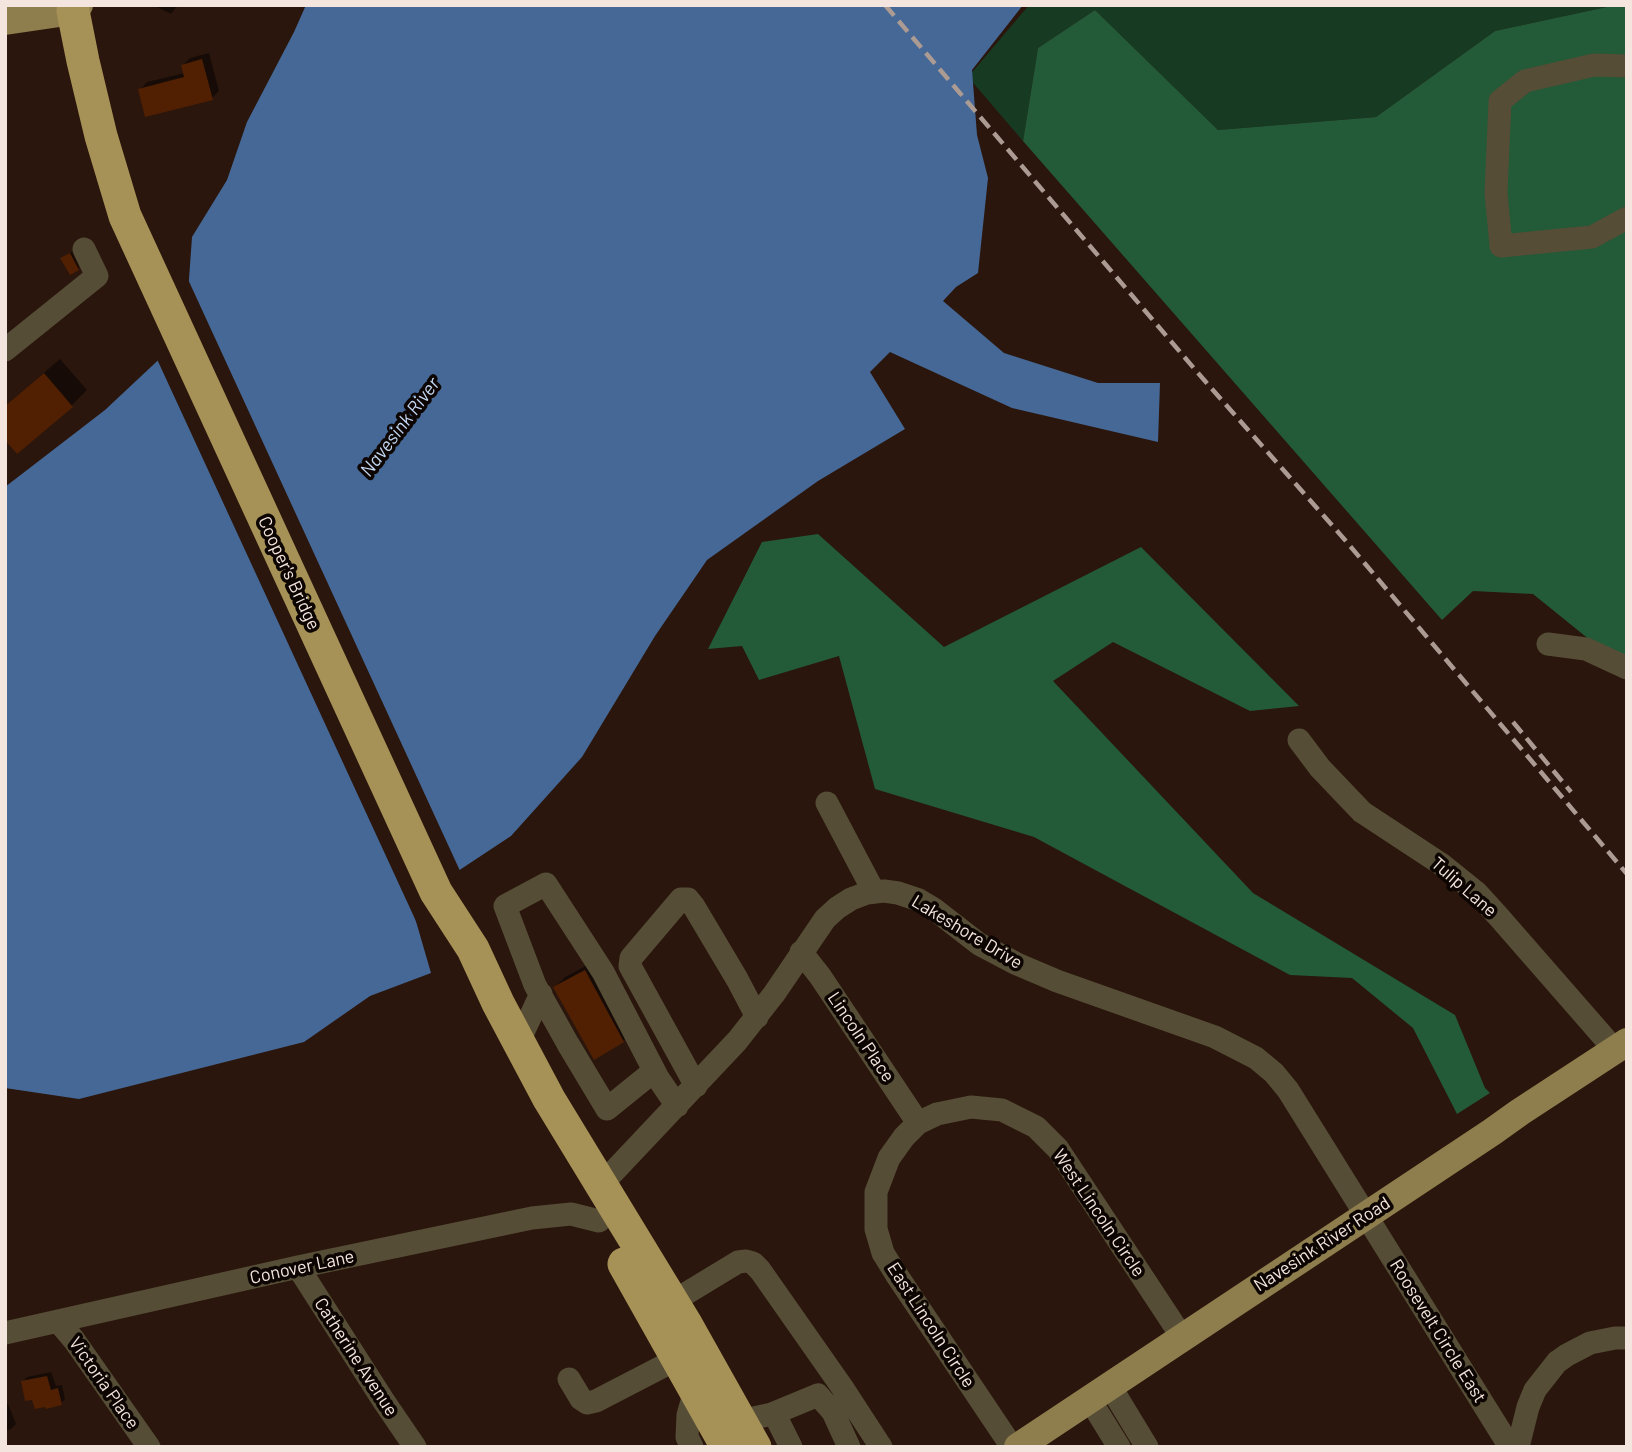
<!DOCTYPE html>
<style>
body{margin:0}
#map{position:relative;width:1632px;height:1452px;overflow:hidden;background:#2a160c;font-family:Barlow,sans-serif}
canvas{display:block}
.frame{position:absolute;inset:0;border:7px solid #f4e5de;pointer-events:none}
</style>
<div id="map">
<canvas width="1632" height="1452"></canvas>
<div class="frame"></div>
</div>
<script>
const c = document.querySelector('canvas').getContext('2d');
c.lineJoin = 'round';
function fillPath(path, color) {
  c.fillStyle = color;
  c.fill(path, 'evenodd');
}
function poly(rows) {
  const path = new Path2D();
  for (const r of rows) {
    path.moveTo(r[0], r[1]);
    for (let i = 2; i < r.length; i += 2) path.lineTo(r[i], r[i + 1]);
  }
  return path;
}
function trace(path, color, width, dash) {
  c.strokeStyle = color;
  c.lineWidth = width;
  c.lineCap = dash ? 'butt' : 'round';
  c.setLineDash(dash || []);
  c.stroke(path);
}
function label(font, color, halo, rows, align = 'center') {
  c.font = font + ' Barlow,sans-serif';
  c.lineWidth = 7;
  c.setLineDash([]);
  c.textBaseline = 'middle';
  c.strokeStyle = halo;
  c.fillStyle = color;
  for (const [text, x, y, turn = 0] of rows) {
    c.save();
    c.translate(x, y);
    c.rotate((+turn || 0) * Math.PI / 180);
    c.textAlign = isNaN(turn) ? turn : align;
    if (halo) c.strokeText(text, 0, 0);
    c.fillText(text, 0, 0);
    c.restore();
  }
}
fillPath(poly([
 [1029,5,1616,5,1495,31,1376,117,1218,130,1095,10,1038,48,1023,141,968,77]
]), '#173a23');
fillPath(poly([
 [1616,5,1627,5,1627,670,1533,594,1473,591,1442,620,1023,141,1038,48,1095,10,1218,130,1376,117,1495,31],
 [818,534,944,647,1141,547,1299,706,1250,711,1113,642,1053,681,1253,893,1455,1015,1485,1088,1490,1093,1457,1114,1413,1028,1352,978,1290,975,1034,837,875,789,839,656,759,680,742,646,708,649,762,542]
]), '#235a37');
fillPath(poly([
 [306,5,1023,5,972,70,977,135,988,178,978,273,956,287,943,301,1004,353,1098,383,1160,383,1158,442,1012,408,890,352,870,372,905,429,818,481,707,560,655,636,582,757,511,836,449,877,413,911,431,973,370,996,304,1042,79,1099,5,1088,5,487,105,410,185,335,192,237,227,180,247,122,294,32]
]), '#466896');
fillPath(poly([
 [186,275,461,873,451,880,417,913,423,932,421,932,156,357,181,333]
]), '#2a160c');
fillPath(poly([
 [153,5,178,5,171,14],
 [209,53,219,91,212,98,140,90,147,82,185,73,183,65,190,58],
 [72,252,79,267,78,269,64,257],
 [60,359,87,390,72,405,17,451,5,406],
 [595,961,633,1031,623,1041,555,987,565,977],
 [51,1372,56,1386,62,1385,65,1399,61,1403,23,1382,27,1377],
 [8,1404,16,1424,11,1429,5,1431,5,1405]
]), '#0007');
fillPath(poly([
 [202,59,213,100,145,117,138,89,184,77,181,65],
 [70,253,79,270,70,275,60,258],
 [44,373,73,407,17,454,5,440,5,406],
 [585,970,624,1042,594,1060,553,987],
 [47,1376,51,1390,58,1388,62,1405,46,1409,45,1407,35,1409,32,1400,25,1401,21,1381]
]), '#512002');
trace(poly([
 [1627,66,1594,65,1525,81,1500,101,1496,193,1501,246,1592,237,1627,218],
 [5,350,97,276,84,249],
 [1548,644,1586,649,1627,668],
 [1299,740,1320,768,1362,812,1441,864,1477,893,1498,916,1615,1050],
 [827,803,874,892],
 [801,952,820,976,918,1123],
 [518,1043,541,994],
 [654,1071,607,1109,568,1044,535,985,505,906,546,884,603,972,658,1078,677,1106],
 [696,1086,630,966,631,958,681,899,688,899,693,905,737,979,757,1017],
 [601,1185,737,1041,774,994,825,919,837,908,851,899,867,893,884,891,898,893,919,900,934,909,979,944,1017,964,1057,981,1215,1037,1256,1058,1274,1073,1288,1090,1510,1447],
 [298,1267,383,1400,415,1447],
 [672,1302,738,1262,746,1261,753,1263,760,1270,842,1387,881,1447],
 [58,1321,74,1340,149,1447],
 [5,1333,298,1267,532,1218,571,1214,599,1221],
 [569,1379,581,1399,587,1403,596,1401,677,1359],
 [1110,1386,1147,1447],
 [1090,1400,1119,1447],
 [772,1414,778,1421,791,1447],
 [740,1421,772,1414,818,1395,833,1412,849,1447],
 [692,1447,687,1437,688,1415,695,1391],
 [1012,1447,896,1274,883,1253,876,1229,876,1192,889,1158,904,1137,918,1123,937,1114,971,1107,1002,1110,1036,1127,1058,1149,1182,1337],
 [1518,1447,1528,1407,1535,1390,1557,1362,1567,1355,1590,1343,1615,1338,1627,1338]
]), '#554d36', 23);
trace(poly([
 [5,21,73,11,79,5],
 [1018,1447,1492,1132,1520,1112,1627,1042]
]), '#8f7e4d', 28);
trace(poly([
 [73,11,83,61,101,136,125,216,436,892,473,949,498,1003,549,1099,686,1324,755,1447],
 [624,1264,727,1447]
]), '#a69156', 33);
trace(poly([
 [885,5,1198,373,1345,540,1627,874],
 [1513,722,1571,792]
]), '#ac9b93', 4.5, [14, 7]);
label('18px', '#f4e5de', '#0c0502', [
 ["Cooper's Bridge",289,573,65],
 ["Tulip Lane",1464,887,41],
 ["Lakeshore Drive",967,932,31],
 ["Lincoln Place",861,1037,56],
 ["West Lincoln Circle",1099,1213,56],
 ["Navesink River Road",1322,1244,-33],
 ["Conover Lane",302,1267,-12],
 ["East Lincoln Circle",931,1325,57],
 ["Roosevelt Circle East",1438,1331,58],
 ["Catherine Avenue",356,1357,57],
 ["Victoria Place",104,1383,55]
]);
label('italic 19px', '#c3d8f4', '#0c0502', [
 ["Navesink River",400,427,-53]
]);
</script>
